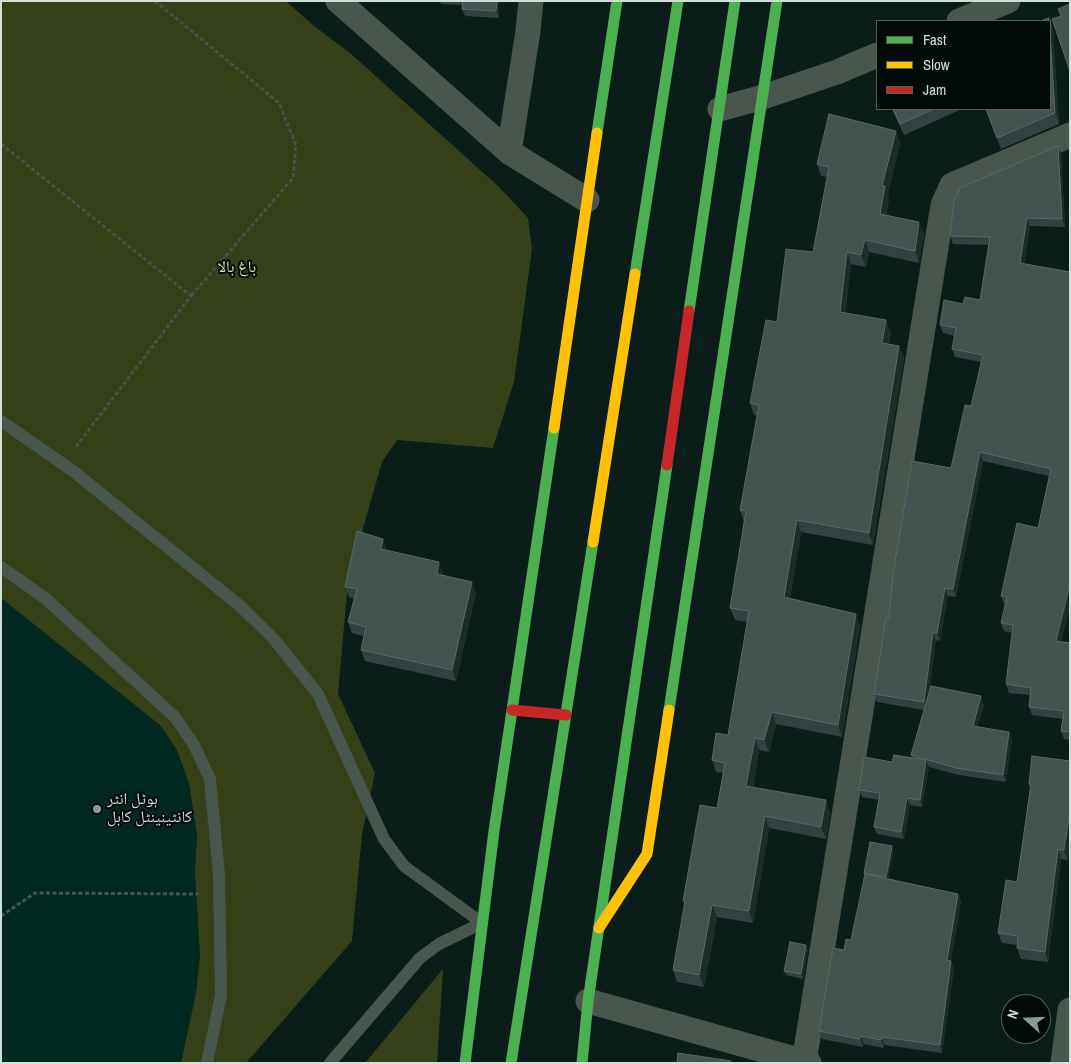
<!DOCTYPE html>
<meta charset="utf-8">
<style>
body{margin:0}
#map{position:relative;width:1071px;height:1064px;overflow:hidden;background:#0b1d19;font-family:"Archivo Narrow",sans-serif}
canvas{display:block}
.frame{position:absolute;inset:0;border:2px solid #cedfda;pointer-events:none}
.legend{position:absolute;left:876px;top:20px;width:175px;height:90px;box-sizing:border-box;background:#020a08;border:1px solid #545f5c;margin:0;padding:6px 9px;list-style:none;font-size:15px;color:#cedfda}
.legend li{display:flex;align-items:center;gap:10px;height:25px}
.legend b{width:25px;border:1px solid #545f5c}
.north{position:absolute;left:1001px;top:994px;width:50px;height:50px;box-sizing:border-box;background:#020a08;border:1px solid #545f5c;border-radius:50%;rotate:290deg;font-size:14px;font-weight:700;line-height:20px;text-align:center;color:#cedfda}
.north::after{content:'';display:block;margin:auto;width:18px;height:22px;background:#8a9b96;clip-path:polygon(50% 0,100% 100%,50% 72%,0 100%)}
</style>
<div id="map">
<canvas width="1071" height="1064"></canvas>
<div class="frame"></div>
<ul class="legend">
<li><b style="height:6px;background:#4caf50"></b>Fast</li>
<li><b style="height:6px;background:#ffc107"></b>Slow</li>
<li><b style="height:6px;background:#c62828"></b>Jam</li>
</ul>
<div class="north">N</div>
</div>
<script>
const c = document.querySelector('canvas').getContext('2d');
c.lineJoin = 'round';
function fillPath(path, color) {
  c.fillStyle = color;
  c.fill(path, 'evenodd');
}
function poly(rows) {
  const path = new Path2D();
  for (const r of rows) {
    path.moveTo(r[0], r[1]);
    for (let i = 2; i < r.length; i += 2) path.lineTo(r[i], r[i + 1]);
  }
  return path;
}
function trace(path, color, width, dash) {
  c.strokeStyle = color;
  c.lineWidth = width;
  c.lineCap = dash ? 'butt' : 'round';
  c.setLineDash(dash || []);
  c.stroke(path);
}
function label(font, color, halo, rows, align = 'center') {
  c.font = font + ' "Archivo Narrow","Noto Naskh Arabic",sans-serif';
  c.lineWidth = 4;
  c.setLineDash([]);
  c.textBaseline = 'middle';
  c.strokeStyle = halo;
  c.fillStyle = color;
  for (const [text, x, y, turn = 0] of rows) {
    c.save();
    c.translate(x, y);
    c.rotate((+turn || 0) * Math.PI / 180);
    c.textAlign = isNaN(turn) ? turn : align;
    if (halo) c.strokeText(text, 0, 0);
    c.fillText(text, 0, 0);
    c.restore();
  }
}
fillPath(poly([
 [1,598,160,725,177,750,189,784,197,834,195,874,200,955,196,993,181,1063,1,1063]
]), '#012821');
fillPath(poly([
 [1,1,286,1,314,26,350,53,498,186,528,218,532,249,514,382,493,448,397,440,382,462,348,581,338,694,375,773,362,834,352,941,246,1063,181,1063,196,993,200,955,195,874,197,834,189,784,177,750,160,725,1,598],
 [443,969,437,1063,365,1063]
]), '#364018');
trace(poly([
 [155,1,279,103,296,145,293,178,191,296],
 [1,144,191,296,75,448],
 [1,916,35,893,199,894]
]), '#48534e', 3, [4, 2.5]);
trace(poly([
 [1,421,73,471,239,605,273,638,318,694,384,839,404,866,482,923,439,944,420,958,330,1063],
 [1,567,45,598,175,717,194,745,210,779,219,875,221,995,207,1063]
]), '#49564d', 12);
trace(poly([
 [338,1,509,152,587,200],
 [959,21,1008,1],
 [720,109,763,97,837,72,877,55],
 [509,152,528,31,531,1],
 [588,1001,809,1063],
 [804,1062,943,205,952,185,1070,135],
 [1063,1063,1070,1010]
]), '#49564d', 25);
trace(poly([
 [597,133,617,1],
 [635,274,678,1],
 [689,311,735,1],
 [669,710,777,1],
 [465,1063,494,831,554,428],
 [511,1063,593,542],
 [582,1063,588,1001,667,465]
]), '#4caf50', 11);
trace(poly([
 [554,428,597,133],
 [593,542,635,274],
 [599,928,647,854,669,710]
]), '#ffc107', 11);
trace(poly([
 [667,465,689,311],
 [512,710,566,715]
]), '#c62828', 11);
fillPath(poly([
 [440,1,499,1,499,18,465,16,462,9,463,5,441,4],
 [1049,18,1053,29,1059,124,1001,149,986,109],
 [892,109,962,109,904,135],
 [896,131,900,143,888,193,889,198,886,215,924,234,919,263,869,252,866,267,851,264,845,313,891,332,889,344,899,346,904,358,873,545,801,532,790,598,860,626,842,737,776,724,769,752,759,750,753,787,830,812,826,839,769,828,753,923,717,917,704,987,677,982,673,970,685,904,683,901,717,808,723,773,716,772,712,760,728,735,748,622,735,620,730,608,744,522,740,510,757,416,754,415,750,403,777,322,813,252,827,177,821,176,817,164],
 [1061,155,1065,227,1030,226,1024,264,1070,272,1070,605,1061,642,1070,643,1070,740,1064,739,1061,731,1063,719,1032,715,1029,707,1030,695,1009,693,1006,684,1012,633,1004,631,1001,623,1005,604,1004,604,1001,596,1038,528,1049,476,983,461,956,597,948,596,940,641,936,640,929,690,984,704,977,727,1012,739,1006,782,959,775,929,767,922,807,910,805,904,839,877,834,874,827,879,800,862,797,859,790,892,762,912,758,911,755,924,710,877,702,874,694,889,618,951,468,971,406,981,362,955,357,952,349,955,336,943,333,940,325,963,304,980,300,989,245,953,244,950,236],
 [383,539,387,551,443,573,443,576,476,593,456,681,365,661,361,650,364,636,352,633,348,622,354,599,349,597,345,587],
 [1032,756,1068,860,1061,859,1048,962,1021,959,1017,948,1017,945,1002,943,998,933,1017,882,1030,788,1029,784],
 [893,851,888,879,958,894,961,901,951,961,954,969,942,1053,884,1045,884,1048,864,1044,863,1047,822,1039,819,1031,844,950,851,940,865,876,864,873],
 [808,949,803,979,786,975,784,971]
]), '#334240');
fillPath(poly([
 [497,1,499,1,499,18,496,11],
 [1049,18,1053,29,1059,124,1055,113,1050,33,1050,21,1049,21],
 [896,131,900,143,888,193,889,198,885,226,880,214,882,186],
 [1058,146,1061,155,1065,227,1062,219],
 [1027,218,1030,226,1023,272,1020,263],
 [919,222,924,234,919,263,915,251],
 [865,240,869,252,866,267,861,255],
 [847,252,851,264,844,324,840,312],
 [886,320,891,332,887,355,882,343],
 [899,346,904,358,873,545,869,533],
 [980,452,983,461,956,597,953,589],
 [797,520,801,532,788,609,784,597],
 [383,539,387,550,385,560,381,549],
 [439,562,443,573,441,585,437,574],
 [472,582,476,593,456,681,452,670],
 [1070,584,1070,605,1059,650,1056,641],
 [945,588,948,596,940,641,937,633],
 [856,614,860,626,842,737,838,725],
 [933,632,936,640,927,710,924,702],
 [981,696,984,704,975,734,973,726],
 [772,712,776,724,769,752,764,740],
 [1009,732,1012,739,1006,782,1003,775],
 [755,738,759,750,751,798,746,786],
 [926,760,929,767,922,807,920,800],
 [907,798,910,805,904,839,901,832],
 [826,800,830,812,826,839,821,827],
 [1070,809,1070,846,1068,860,1064,850],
 [765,816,769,828,753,923,749,911],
 [892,846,893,851,888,881,886,877],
 [1058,849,1061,859,1048,962,1045,952],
 [958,894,961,901,950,968,947,960],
 [712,905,717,917,704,987,699,975],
 [806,945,808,949,803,979,801,974],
 [951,961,954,969,942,1053,940,1045],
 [861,1036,864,1044,863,1047,860,1039],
 [882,1037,884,1045,884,1048,881,1040]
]), '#1c2c29');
const building = poly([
 [463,1,497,1,496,11,462,9,463,1],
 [1070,4,1070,71,1052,19,1061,16,1058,9,1070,4],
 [1049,18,1049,21,1040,21,1049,18],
 [1050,33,1055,113,997,138,986,109,1050,109,1050,33],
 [893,109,934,109,900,124,893,109],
 [829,114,896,131,882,186,885,186,880,214,919,222,915,251,865,240,861,255,847,252,840,312,886,320,882,343,899,346,869,533,797,520,784,597,856,614,838,725,772,712,764,740,755,738,746,786,826,800,821,827,765,816,749,911,712,905,699,975,673,970,685,901,683,901,700,805,717,808,725,763,712,760,716,733,728,735,749,611,730,608,746,511,740,510,759,405,750,403,766,320,777,322,786,249,813,252,829,167,817,164,829,114],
 [1058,146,1062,219,1027,218,1020,263,1070,272,1070,584,1056,641,1070,643,1070,732,1061,731,1064,711,1029,707,1031,688,1006,684,1013,625,1001,623,1007,597,1001,596,1017,523,1038,528,1051,469,980,452,953,589,945,588,937,633,933,632,924,702,874,694,886,618,889,618,893,574,912,461,951,468,965,405,971,406,983,355,952,349,956,328,940,325,944,300,963,304,965,297,980,300,990,237,950,236,954,201,960,188,1058,146],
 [357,531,383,539,381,549,439,562,437,574,472,582,452,670,361,650,366,627,348,622,357,589,345,587,357,531],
 [931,686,981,696,973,726,1009,732,1003,775,956,768,911,755,931,686],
 [894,755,926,760,920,800,907,798,901,832,874,827,880,793,859,790,864,757,892,762,894,755],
 [1032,756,1070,761,1070,809,1064,850,1058,849,1045,952,1017,948,1018,936,998,933,1006,880,1017,882,1031,784,1029,784,1032,756],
 [870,842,892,846,886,877,864,873,870,842],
 [865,874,958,894,947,960,951,961,940,1045,882,1037,881,1040,861,1036,860,1039,819,1031,833,948,844,950,846,939,851,940,865,874],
 [790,942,806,945,801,974,784,971,790,942],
 [678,1053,731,1061,731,1063,677,1063,678,1053]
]);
fillPath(building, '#435350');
trace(building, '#596966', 1);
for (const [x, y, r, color] of [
 [97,809,5,"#8a9b96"]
]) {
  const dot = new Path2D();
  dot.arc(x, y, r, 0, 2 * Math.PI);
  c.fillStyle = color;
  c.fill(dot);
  trace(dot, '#020a08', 2);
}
label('16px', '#d8e89d', '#020a08', [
 ["باغ بالا",237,268]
]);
label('16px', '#cedfda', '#020a08', [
 ["ہوٹل انٹر",107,800],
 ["کانٹینینٹل کابل",107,818]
], 'left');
</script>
